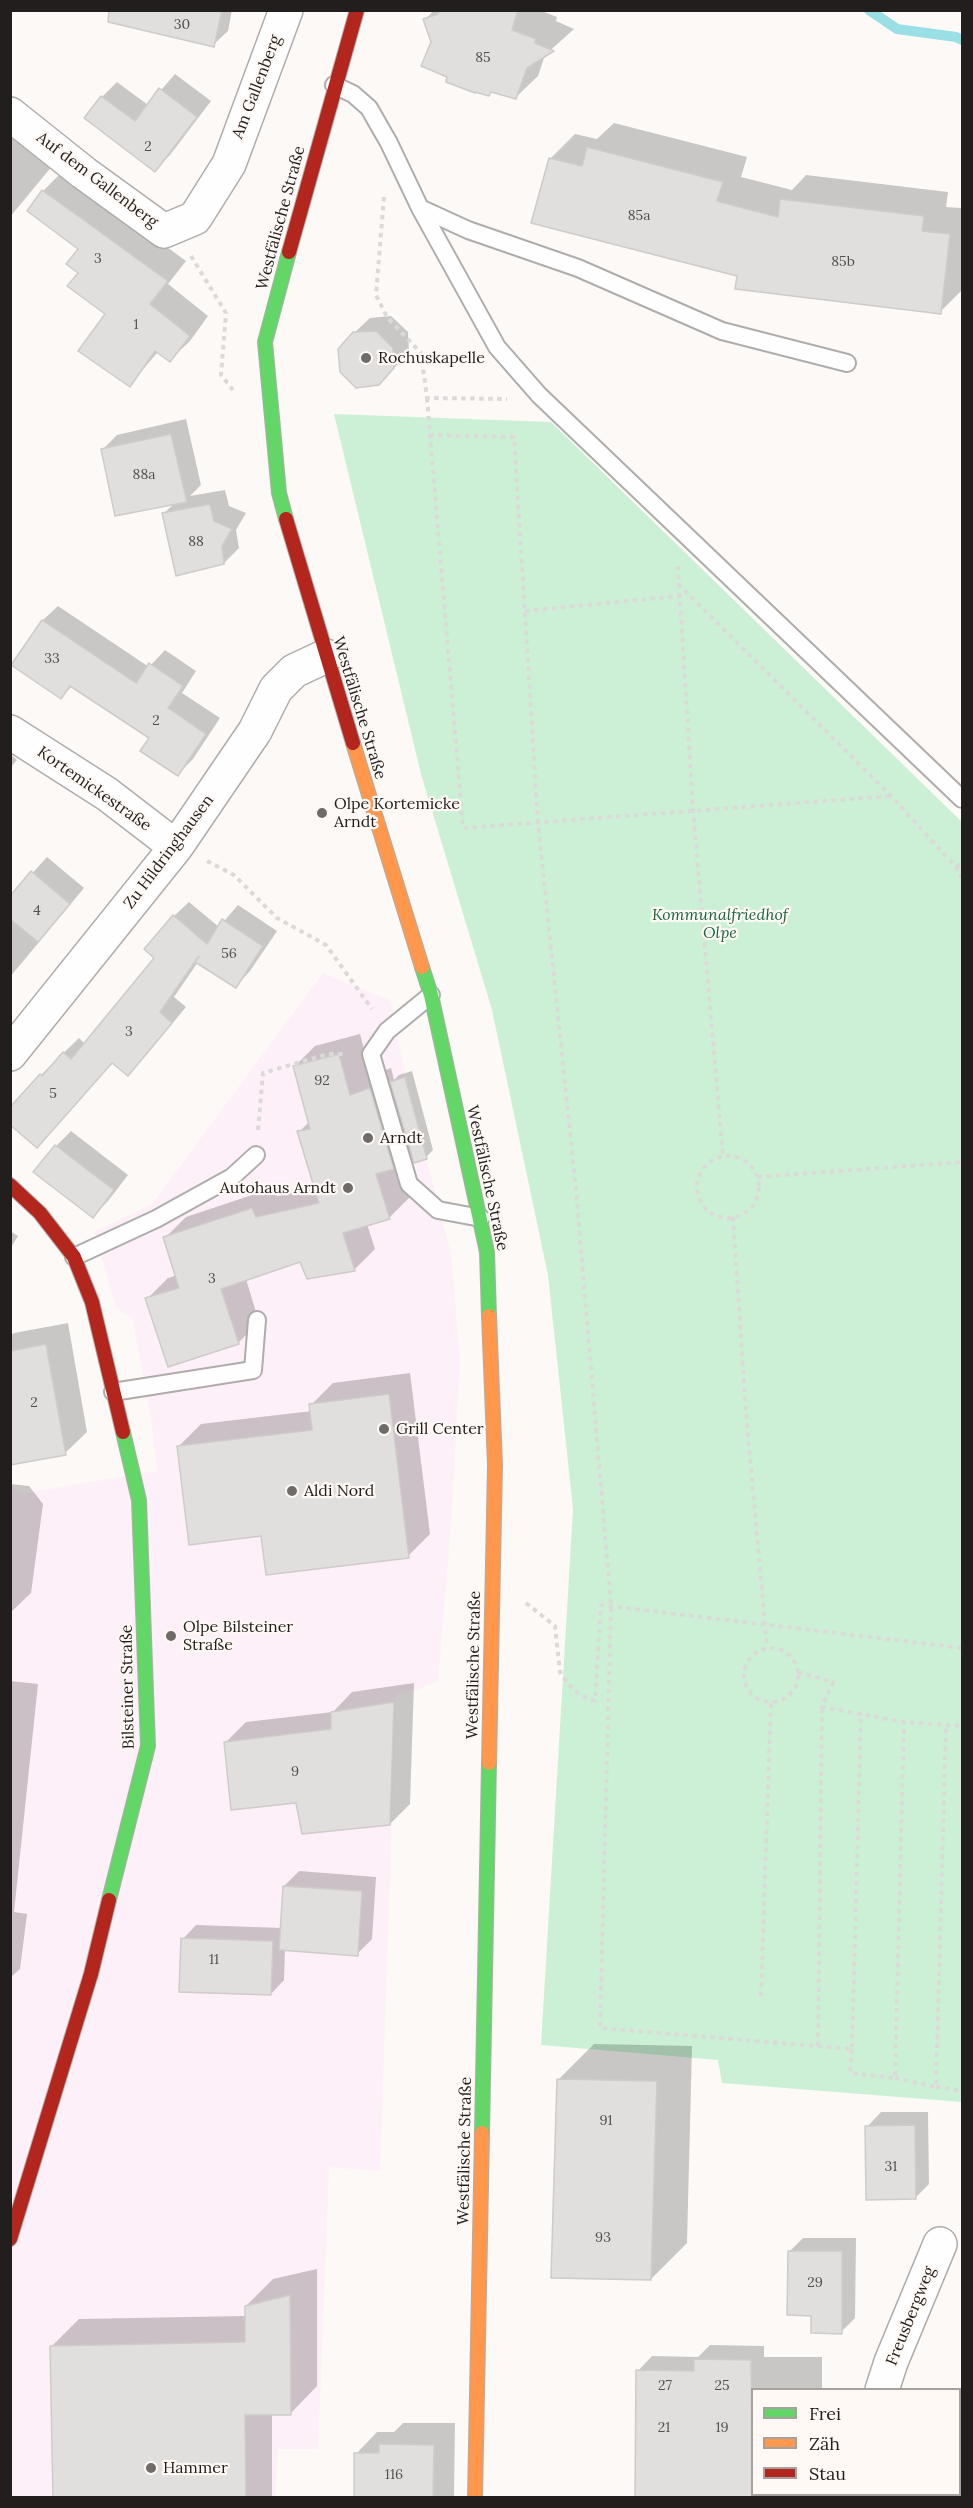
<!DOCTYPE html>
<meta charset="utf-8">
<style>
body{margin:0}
#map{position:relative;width:973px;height:2508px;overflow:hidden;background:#fcf9f7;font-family:Lora,serif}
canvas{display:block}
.frame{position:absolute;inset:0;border:12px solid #211e1d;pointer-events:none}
.legend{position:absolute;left:751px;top:2388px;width:210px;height:108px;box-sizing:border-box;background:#fef9f5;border:2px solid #a6a19f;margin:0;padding:8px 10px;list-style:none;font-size:18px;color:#211e1d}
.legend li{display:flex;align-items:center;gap:12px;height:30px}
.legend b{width:30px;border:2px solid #a6a19f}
</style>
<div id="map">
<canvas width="973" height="2508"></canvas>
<div class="frame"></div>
<ul class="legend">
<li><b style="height:8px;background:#63d668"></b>Frei</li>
<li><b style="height:8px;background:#ff974d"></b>Zäh</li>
<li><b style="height:8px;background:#b3261e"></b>Stau</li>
</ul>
</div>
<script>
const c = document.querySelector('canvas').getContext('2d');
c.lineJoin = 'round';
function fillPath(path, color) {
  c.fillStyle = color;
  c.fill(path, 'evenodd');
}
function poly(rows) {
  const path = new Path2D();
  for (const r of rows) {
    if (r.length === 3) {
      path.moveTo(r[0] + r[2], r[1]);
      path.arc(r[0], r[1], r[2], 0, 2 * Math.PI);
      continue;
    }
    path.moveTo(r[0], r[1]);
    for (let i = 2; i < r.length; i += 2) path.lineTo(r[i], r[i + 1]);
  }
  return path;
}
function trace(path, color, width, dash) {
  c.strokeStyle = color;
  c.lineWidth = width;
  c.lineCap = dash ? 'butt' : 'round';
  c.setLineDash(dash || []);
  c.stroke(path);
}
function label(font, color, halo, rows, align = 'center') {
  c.font = font + ' Lora,serif';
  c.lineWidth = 4.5;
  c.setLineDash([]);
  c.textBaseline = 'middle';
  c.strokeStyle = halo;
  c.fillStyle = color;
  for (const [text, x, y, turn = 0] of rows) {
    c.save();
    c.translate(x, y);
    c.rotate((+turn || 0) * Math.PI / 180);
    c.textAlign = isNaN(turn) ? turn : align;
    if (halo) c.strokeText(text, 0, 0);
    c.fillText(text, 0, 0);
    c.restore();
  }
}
fillPath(poly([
 [323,973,391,1001,405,1077,451,1254,460,1361,451,1524,438,1681,416,1690,396,1694,380,2171,329,2167,318,2449,278,2449,275,2497,11,2497,10,1484,20,1494,157,1471,151,1418,133,1320,116,1307,94,1232,152,1204]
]), '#fdf0f8');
fillPath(poly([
 [334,414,551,422,962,822,962,2102,722,2083,718,2060,541,2045,573,1509,548,1275,492,1010,421,774]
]), '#ccf0d5');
fillPath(poly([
 [174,10,232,10,228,31,213,45],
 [434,10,539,10,557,17,556,21,574,29,545,55,538,76,516,97,449,76,432,42,425,20],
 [175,74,211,101,170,155,155,170,102,97,117,82,148,105],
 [614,123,747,157,741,177,792,190,806,175,948,192,946,207,962,208,962,290,940,312,738,275,550,159,575,134,597,139],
 [10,131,53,165,10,217],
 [63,171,186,261,168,284,208,316,190,341,170,360,158,352,129,385,107,313,80,273,80,249,29,211,43,191],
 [391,316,408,332,409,352,379,384,354,333,370,318],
 [186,419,201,485,190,496,225,490,229,506,246,513,236,530,239,548,224,563,164,513,175,503,102,450,117,435],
 [58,606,149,667,165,650,196,671,182,693,220,718,193,759,178,774,151,737,72,686,61,697,13,664,43,620],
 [10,754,17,760,10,768],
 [47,857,84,888,10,977,10,898],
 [189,902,219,927,238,905,277,931,250,971,236,986,198,962,174,997,186,1007,143,1059,128,1074,113,1061,37,1146,41,1075,79,1038,85,1044,156,958,174,916],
 [360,1034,371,1075,391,1068,394,1080,399,1075,412,1071,433,1150,426,1157,411,1149,399,1161,410,1197,389,1218,367,1224,375,1249,354,1270,300,1260,246,1279,259,1322,238,1343,147,1299,168,1278,177,1275,165,1238,186,1217,273,1188,277,1196,316,1188,299,1132,310,1121,294,1067,315,1046],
 [71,1131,128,1175,108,1201,93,1216,56,1146],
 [10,1231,18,1236,10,1249],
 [68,1323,87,1432,65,1453,10,1460,10,1336,14,1333],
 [410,1373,430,1534,408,1556,262,1535,179,1446,201,1424,312,1411,311,1405,333,1383],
 [10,1484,29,1486,43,1504,31,1593,10,1613],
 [10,1681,38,1684,14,1912,27,1914,20,1969,10,1978],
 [414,1683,410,1804,390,1824,298,1801,226,1742,246,1722,333,1712,352,1692],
 [299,1871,376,1877,372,1939,357,1954,285,1949,284,1980,271,1994,183,1939,196,1925,282,1928,284,1886],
 [594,2044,692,2046,687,2243,651,2279,559,2079],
 [881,2112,928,2112,929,2184,915,2198,867,2127],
 [803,2238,856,2238,855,2318,841,2332,789,2252],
 [317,2269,317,2386,291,2413,272,2413,272,2498,54,2498,52,2346,79,2319,246,2316,246,2306,273,2279],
 [710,2345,764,2346,764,2357,822,2357,822,2390,752,2390,752,2494,824,2494,821,2498,708,2498,638,2371,652,2356,698,2357],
 [403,2423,455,2423,454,2498,355,2498,356,2454,377,2432,394,2432]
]), '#0003');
trace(poly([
 [869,10,897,29,956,37,962,40]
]), '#9bdfe6', 10);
const building = poly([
 [109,10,222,10,214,47,108,22,109,10],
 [440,10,518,10,512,30,536,39,535,43,554,51,527,68,516,99,491,92,489,96,475,92,475,93,446,82,447,77,421,66,431,42,423,19,438,14,440,10],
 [159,88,197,117,155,172,84,118,101,96,135,121,159,88],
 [587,147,723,182,717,201,778,217,780,199,924,216,922,231,950,234,941,314,735,289,737,276,531,223,549,158,582,166,587,147],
 [42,190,168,281,150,304,190,336,170,362,155,351,130,387,78,351,105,314,67,286,78,273,66,264,78,249,27,211,42,190],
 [376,331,393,348,394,368,379,385,356,388,340,372,338,349,353,332,376,331],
 [171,434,187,502,115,516,101,449,171,434],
 [210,504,214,521,232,529,222,546,224,564,176,576,162,513,210,504],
 [42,620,136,683,149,663,183,686,168,708,206,734,178,776,140,751,149,738,70,686,61,699,11,665,42,620],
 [31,871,70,904,38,942,10,919,10,896,31,871],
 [173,915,207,944,222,919,263,946,236,988,195,962,199,956,160,1012,172,1023,128,1076,112,1063,37,1148,10,1125,10,1107,40,1074,42,1076,63,1052,71,1059,154,958,144,949,173,915],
 [339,1054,350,1095,370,1088,394,1169,376,1174,390,1219,343,1233,355,1271,307,1279,300,1262,221,1289,239,1344,168,1367,145,1298,179,1288,163,1237,252,1208,256,1217,319,1203,297,1131,310,1129,293,1066,339,1054],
 [405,1077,427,1159,414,1163,390,1082,405,1077],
 [55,1145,114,1190,93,1218,33,1172,55,1145],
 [46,1344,66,1455,10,1465,10,1351,46,1344],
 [389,1394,409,1558,266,1575,261,1536,189,1545,177,1446,312,1430,309,1404,389,1394],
 [394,1702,390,1825,302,1834,296,1803,231,1810,224,1742,331,1729,331,1712,394,1702],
 [283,1886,362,1891,358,1956,279,1950,283,1886],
 [181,1938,273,1941,271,1995,179,1992,181,1938],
 [557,2079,657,2081,651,2280,551,2278,557,2079],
 [915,2125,916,2199,866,2200,865,2126,915,2125],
 [788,2251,842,2251,842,2334,811,2333,811,2316,787,2315,788,2251],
 [290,2295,291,2415,245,2415,246,2498,53,2498,50,2346,245,2342,245,2306,290,2295],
 [694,2359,751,2360,753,2498,635,2498,636,2370,694,2371,694,2359],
 [379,2444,434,2445,433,2498,354,2498,354,2453,379,2453,379,2444]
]);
fillPath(building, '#e1dfde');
trace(building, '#cecbc9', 1.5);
const lane = poly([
 [334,85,353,94,369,108,389,143,420,208,497,347,539,395,962,799],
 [420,208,468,230,578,268,722,331,847,363],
 [431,995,387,1031,371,1054,409,1184,438,1210,481,1218],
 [74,1257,156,1219,232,1177,256,1155],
 [113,1392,253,1370,257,1320]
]);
const street = poly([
 [10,114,84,173,164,231,195,218,229,164,286,10],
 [10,732,107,794,176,847],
 [10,1054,176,847,255,731,276,689,294,671,326,656],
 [882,2390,891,2362,940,2244],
 [850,2498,850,2494]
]);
const fast = poly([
 [286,519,279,493,265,342,289,252],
 [422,967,431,995,487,1252,489,1316],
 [109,1900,148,1746,139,1500,123,1432],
 [482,2133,489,1763]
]);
const slow = poly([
 [353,743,422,967],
 [489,1763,495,1465,489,1316],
 [475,2498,482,2133]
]);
const jam = poly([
 [289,252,357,10],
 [286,519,353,743],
 [10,1185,40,1213,74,1257,92,1302,123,1432],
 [10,2239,91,1974,109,1900]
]);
trace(lane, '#afadab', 20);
trace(street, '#afadab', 36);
trace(fast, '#afadab', 16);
trace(slow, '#afadab', 16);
trace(jam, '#afadab', 16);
trace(poly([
 [384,197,376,295,387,317,421,353,427,398,507,399],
 [191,256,226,313,221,375,233,390],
 [427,398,463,828,891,796],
 [429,435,514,437,538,822,576,1190,611,1606,600,2028,852,2049,861,1713],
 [678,566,693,809,723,1156],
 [678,584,891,796,956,867,962,879],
 [525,611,679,596],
 [207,861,234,875,277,918,326,945,372,1009],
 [956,867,962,863],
 [258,1130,263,1073,328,1054,346,1054],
 [728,1187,31],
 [758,1177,962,1162],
 [733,1217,746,1411,767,1648],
 [526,1603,555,1626,560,1672,569,1685,580,1695,595,1701,601,1605,962,1648],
 [771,1675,27],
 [798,1672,833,1682,822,1707,904,1722,962,1726],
 [761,1996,771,1702],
 [818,2046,822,1707],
 [852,2049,850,2073,895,2078,904,1722],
 [895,2078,936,2087,946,1725],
 [936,2087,962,2091]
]), '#dbdad9', 4, [4.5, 4.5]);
trace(lane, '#fffefe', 16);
trace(street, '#fffefe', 33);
trace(fast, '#63d668', 14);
trace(slow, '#ff974d', 14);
trace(jam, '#b3261e', 14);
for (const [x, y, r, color] of [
 [366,358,6,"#6e6b69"],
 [322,813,6,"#6e6b69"],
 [368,1138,6,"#6e6b69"],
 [348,1188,6,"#6e6b69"],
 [384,1429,6,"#6e6b69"],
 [292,1491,6,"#6e6b69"],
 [171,1636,6,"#6e6b69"],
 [151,2468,6,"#6e6b69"]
]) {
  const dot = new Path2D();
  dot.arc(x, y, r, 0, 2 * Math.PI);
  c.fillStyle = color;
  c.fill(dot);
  trace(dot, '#fef9f5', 2);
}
label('14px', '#524f4e', null, [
 ["30",182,25],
 ["85",483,58],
 ["2",148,147],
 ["85a",639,216],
 ["3",98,259],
 ["85b",843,262],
 ["1",136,325],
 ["88a",144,475],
 ["88",196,542],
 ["33",52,659],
 ["2",156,721],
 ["4",37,911],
 ["56",229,954],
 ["3",129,1032],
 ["92",322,1081],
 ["5",53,1094],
 ["3",212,1279],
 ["2",34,1403],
 ["9",295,1772],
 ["11",214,1960],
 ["91",606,2121],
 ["31",891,2167],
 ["93",603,2238],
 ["29",815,2283],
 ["27",665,2386],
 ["25",722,2386],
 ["21",664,2428],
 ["19",722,2428],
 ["116",394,2475]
]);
label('16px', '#211e1d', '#fef9f5', [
 ["Am Gallenberg",257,87,-69],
 ["Auf dem Gallenberg",97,180,37],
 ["Westfälische Straße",281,218,-75],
 ["Westfälische Straße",359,708,73],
 ["Kortemickestraße",94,789,35],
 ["Zu Hildringhausen",169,852,-53],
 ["Westfälische Straße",487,1178,78],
 ["Westfälische Straße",474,1665,-89],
 ["Bilsteiner Straße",128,1687,-91],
 ["Westfälische Straße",465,2151,-89],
 ["Freusbergweg",911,2316,-68]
]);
label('16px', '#211e1d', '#fef9f5', [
 ["Rochuskapelle",378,358],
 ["Olpe Kortemicke",334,804],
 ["Arndt",334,822],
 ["Arndt",380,1138],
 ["Autohaus Arndt",336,1188,"right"],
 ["Grill Center",396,1429],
 ["Aldi Nord",304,1491],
 ["Olpe Bilsteiner",183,1627],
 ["Straße",183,1645],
 ["Hammer",163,2468]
], 'left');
label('italic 16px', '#1b663c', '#fef9f5', [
 ["Kommunalfriedhof",720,915],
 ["Olpe",720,933]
]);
</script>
